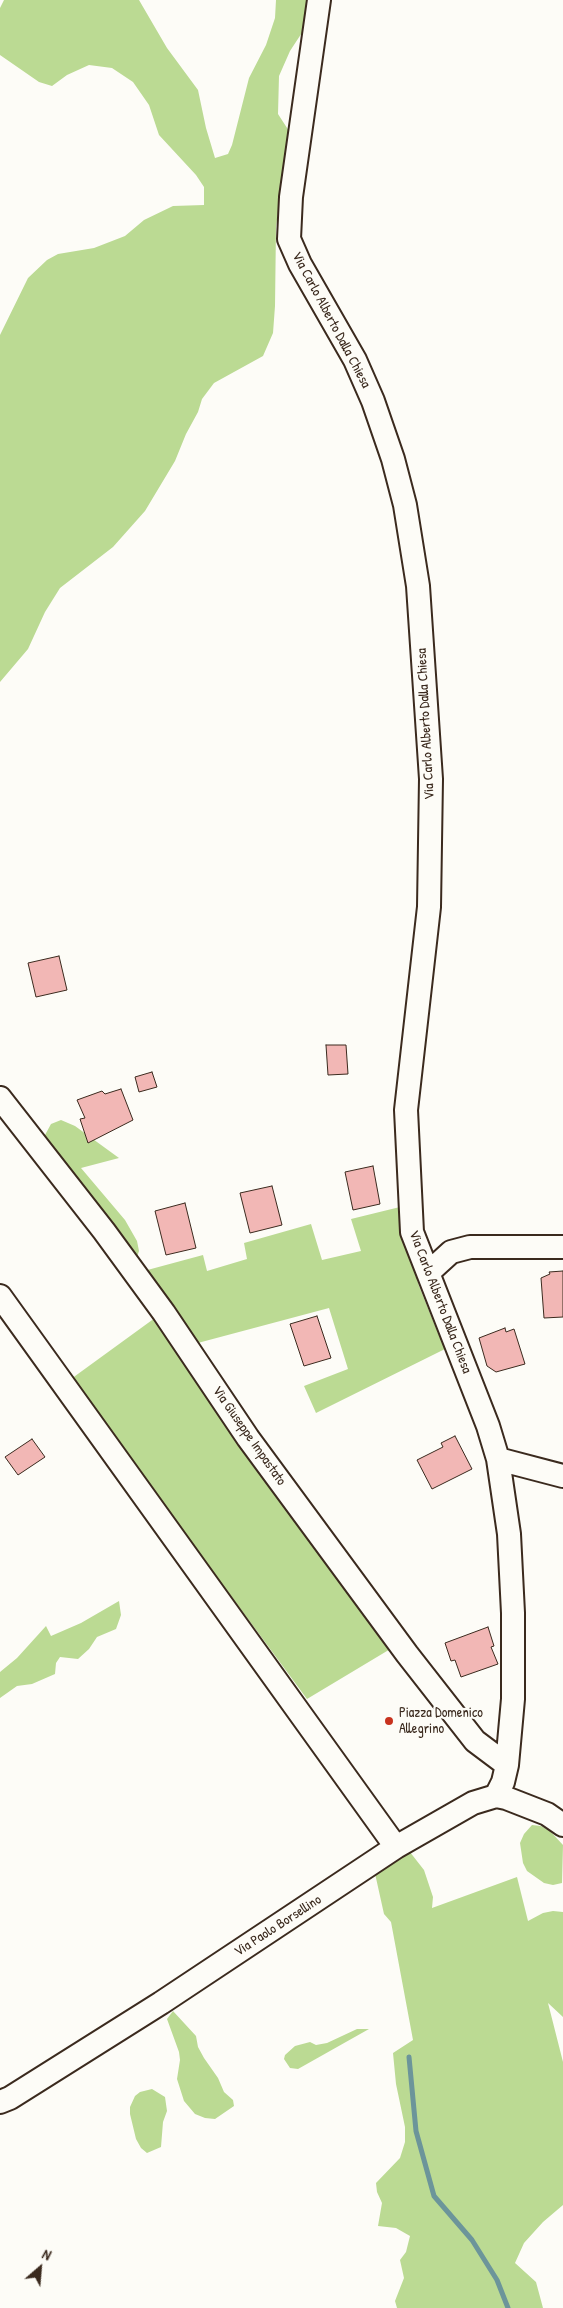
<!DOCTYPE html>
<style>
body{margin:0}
#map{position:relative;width:563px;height:2308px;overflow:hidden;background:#fdfcf7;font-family:"Patrick Hand",sans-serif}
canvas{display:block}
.north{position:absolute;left:15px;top:2243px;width:50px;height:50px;-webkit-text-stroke:4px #fdfcf7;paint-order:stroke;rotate:27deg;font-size:14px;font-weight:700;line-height:20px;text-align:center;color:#3b2a1e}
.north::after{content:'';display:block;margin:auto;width:18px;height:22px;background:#3b2a1e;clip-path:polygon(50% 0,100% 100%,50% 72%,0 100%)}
</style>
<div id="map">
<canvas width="563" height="2308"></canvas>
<div class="north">N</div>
</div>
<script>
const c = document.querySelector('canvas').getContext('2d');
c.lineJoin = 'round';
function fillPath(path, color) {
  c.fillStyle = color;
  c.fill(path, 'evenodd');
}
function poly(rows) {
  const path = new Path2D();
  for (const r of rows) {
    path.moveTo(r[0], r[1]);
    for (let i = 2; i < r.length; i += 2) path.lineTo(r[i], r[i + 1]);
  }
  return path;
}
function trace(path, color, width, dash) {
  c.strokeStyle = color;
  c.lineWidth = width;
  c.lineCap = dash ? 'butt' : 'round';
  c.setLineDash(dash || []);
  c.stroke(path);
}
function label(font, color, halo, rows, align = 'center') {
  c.font = font + ' "Patrick Hand",sans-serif';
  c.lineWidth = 4.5;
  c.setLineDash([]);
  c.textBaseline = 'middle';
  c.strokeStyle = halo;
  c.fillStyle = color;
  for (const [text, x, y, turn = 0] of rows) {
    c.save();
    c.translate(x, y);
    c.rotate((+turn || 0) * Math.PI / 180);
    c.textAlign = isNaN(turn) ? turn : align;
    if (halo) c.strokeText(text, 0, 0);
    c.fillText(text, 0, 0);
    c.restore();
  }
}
fillPath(poly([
 [4,0,139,0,167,48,198,90,206,128,215,158,228,154,232,145,249,78,266,45,275,18,276,0,316,0,309,22,290,51,279,76,278,114,289,131,276,227,275,306,273,333,263,356,214,383,202,399,198,412,186,434,175,461,145,511,113,547,60,588,45,612,28,649,0,682,0,335,28,278,47,260,58,254,94,248,125,236,144,220,173,206,204,205,204,187,196,175,159,135,149,105,133,82,112,68,89,65,67,75,52,86,39,82,0,55,0,8],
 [61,1120,75,1126,119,1158,81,1168,125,1220,137,1241,139,1251,137,1257,46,1148,45,1135,51,1124],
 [404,1206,411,1256,419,1286,440,1338,447,1348,316,1413,304,1386,348,1369,329,1308,194,1344,140,1272,203,1255,207,1271,247,1259,244,1243,311,1224,322,1260,361,1251,351,1219],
 [159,1315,397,1645,307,1699,71,1379],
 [119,1601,121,1615,116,1629,97,1637,89,1649,78,1659,60,1657,56,1663,55,1674,32,1684,17,1686,0,1698,0,1672,17,1658,46,1626,51,1636,81,1623],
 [532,1825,541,1826,550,1831,563,1845,562,1883,553,1885,544,1883,527,1871,523,1863,520,1843,524,1834],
 [406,1847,424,1870,433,1897,432,1908,517,1877,528,1921,543,1913,553,1911,563,1912,563,2017,548,2003,563,2062,563,2205,543,2222,524,2243,515,2263,536,2282,543,2308,397,2308,395,2301,404,2278,400,2260,406,2252,410,2236,396,2228,378,2226,382,2203,377,2192,376,2183,400,2158,405,2142,405,2127,396,2084,393,2053,413,2040,391,1922,384,1914,374,1869],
 [173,2011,196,2036,198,2047,204,2058,218,2078,224,2092,233,2100,234,2106,215,2119,205,2118,195,2114,184,2101,177,2079,180,2060,179,2052,167,2019],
 [357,2029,369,2029,298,2069,290,2068,284,2059,285,2055,295,2046,310,2042,316,2045,327,2043],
 [152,2089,165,2097,167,2111,163,2122,161,2147,147,2153,141,2148,136,2139,130,2114,130,2107,135,2096,140,2092]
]), '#bbda93');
trace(poly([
 [409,2057,416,2131,434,2196,472,2240,497,2280,508,2308]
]), '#6c959a', 5);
const building = poly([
 [59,956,67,990,36,997,28,963,59,956],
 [326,1045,346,1045,348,1074,328,1075,326,1045],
 [152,1072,157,1087,139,1092,135,1077,152,1072],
 [121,1089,133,1120,88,1143,80,1119,85,1118,77,1100,102,1091,105,1094,121,1089],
 [373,1166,380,1204,353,1210,345,1172,373,1166],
 [272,1186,282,1225,250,1233,240,1193,272,1186],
 [185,1203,196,1248,166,1255,155,1211,185,1203],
 [563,1271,563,1317,544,1318,541,1278,550,1274,549,1272,563,1271],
 [317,1316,331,1358,304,1366,290,1324,317,1316],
 [505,1328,506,1332,514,1329,525,1364,496,1372,487,1366,479,1338,505,1328],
 [455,1436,472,1469,432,1489,417,1460,443,1447,441,1443,455,1436],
 [32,1439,45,1457,18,1475,5,1457,32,1439],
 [488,1627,494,1646,491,1647,498,1664,461,1677,455,1660,451,1661,445,1643,488,1627]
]);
fillPath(building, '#f2b7b5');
trace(building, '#3b2a1e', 1);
const minor = poly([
 [319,0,291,197,289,239,300,264,355,360,373,401,393,459,405,505,418,586,431,779,429,907,406,1110,412,1232,488,1426,498,1459,509,1534,513,1613,513,1699,507,1765,503,1782,496,1796],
 [0,1098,104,1231,164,1313,248,1438,407,1654,475,1741,507,1765],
 [428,1273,451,1252,470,1247,563,1247],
 [0,1296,396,1847],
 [498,1459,563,1476],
 [0,2102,10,2098,161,2003,396,1847,473,1803,496,1796,506,1798,547,1814,563,1825]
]);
trace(minor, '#3b2a1e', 26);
trace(minor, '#fdfcf7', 22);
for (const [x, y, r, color] of [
 [389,1721,5,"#c8321e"]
]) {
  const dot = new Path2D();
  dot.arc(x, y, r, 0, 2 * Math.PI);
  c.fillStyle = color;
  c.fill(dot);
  trace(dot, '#fdfcf7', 2);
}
label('14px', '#3b2a1e', '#fdfcf7', [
 ["Via Carlo Alberto Dalla Chiesa",331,320,62],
 ["Via Carlo Alberto Dalla Chiesa",426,724,-93],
 ["Via Carlo Alberto Dalla Chiesa",440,1302,69],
 ["Via Giuseppe Impastato",249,1436,55],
 ["Via Paolo Borsellino",278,1926,-33]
]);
label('14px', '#3b2a1e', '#fdfcf7', [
 ["Piazza Domenico",399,1713],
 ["Allegrino",399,1729]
], 'left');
</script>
